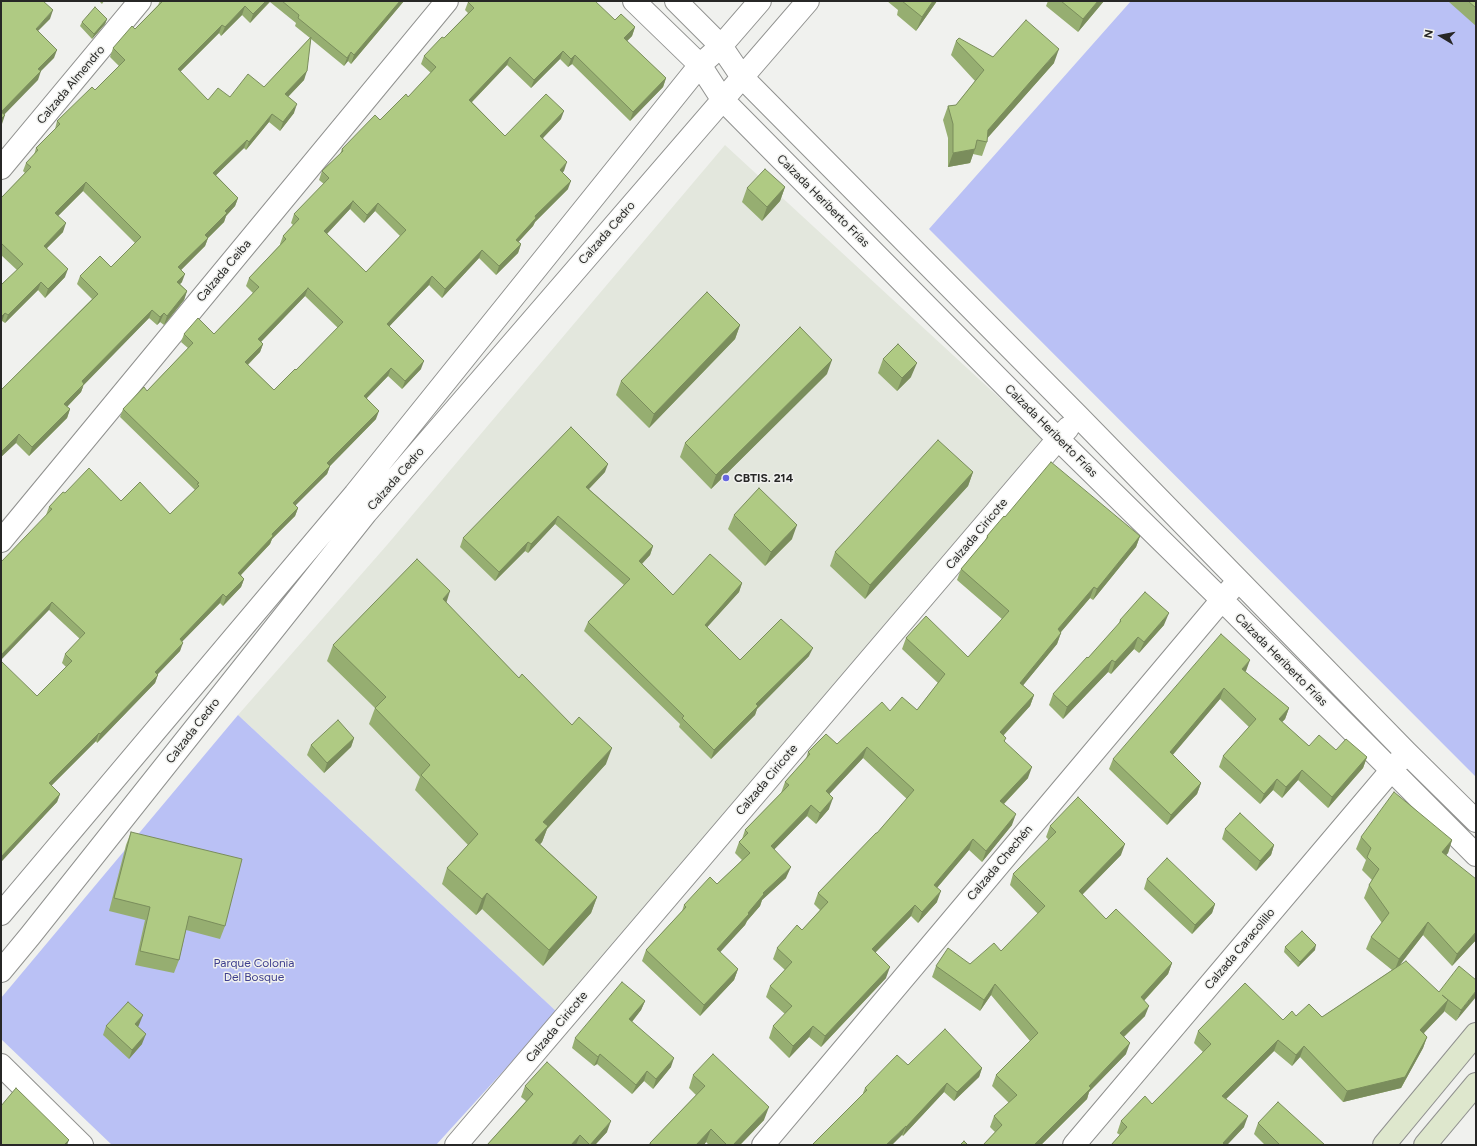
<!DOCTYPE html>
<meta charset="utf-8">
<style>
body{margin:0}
#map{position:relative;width:1477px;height:1146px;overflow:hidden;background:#f0f1ee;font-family:Figtree,sans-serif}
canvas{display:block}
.frame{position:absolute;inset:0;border:2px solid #272726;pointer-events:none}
.north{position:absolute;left:1421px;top:16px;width:40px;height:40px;-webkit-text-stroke:3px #f0f1ee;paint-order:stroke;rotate:280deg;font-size:11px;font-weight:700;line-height:16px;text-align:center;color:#272726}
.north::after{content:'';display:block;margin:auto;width:14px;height:18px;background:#272726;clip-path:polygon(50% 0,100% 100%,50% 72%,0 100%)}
</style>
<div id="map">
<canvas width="1477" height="1146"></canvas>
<div class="frame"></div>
<div class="north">N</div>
</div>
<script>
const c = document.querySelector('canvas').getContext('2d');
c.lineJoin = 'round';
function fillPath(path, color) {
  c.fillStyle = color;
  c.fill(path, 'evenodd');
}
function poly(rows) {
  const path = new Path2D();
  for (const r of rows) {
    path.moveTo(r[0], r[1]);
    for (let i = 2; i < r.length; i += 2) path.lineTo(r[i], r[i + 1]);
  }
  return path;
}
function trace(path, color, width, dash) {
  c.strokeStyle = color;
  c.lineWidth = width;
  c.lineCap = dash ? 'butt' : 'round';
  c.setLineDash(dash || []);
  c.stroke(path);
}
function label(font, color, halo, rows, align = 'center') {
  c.font = font + ' Figtree,sans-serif';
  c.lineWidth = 3;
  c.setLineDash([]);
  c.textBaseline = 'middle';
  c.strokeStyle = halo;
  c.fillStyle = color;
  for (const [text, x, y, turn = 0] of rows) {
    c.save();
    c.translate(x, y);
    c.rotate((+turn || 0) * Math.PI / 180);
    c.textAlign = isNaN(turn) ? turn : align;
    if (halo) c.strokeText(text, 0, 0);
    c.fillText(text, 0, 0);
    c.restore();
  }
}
fillPath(poly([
 [725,145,1043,438,557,1012,238,715,387,545]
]), '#e3e7dd');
fillPath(poly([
 [1131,1,1476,1,1476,777,929,229],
 [238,715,557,1012,436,1145,112,1145,1,1039,1,998]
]), '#bac1f5');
const street = poly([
 [634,1,700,65,722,99,1058,439,1222,600,1476,855],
 [676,1,721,46,742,77,1079,417,1406,752,1476,821],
 [1,168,140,1],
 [1,541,447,1],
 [1,914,355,494,700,65,721,46,760,1],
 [1,971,30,936,366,513,808,1],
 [1,1065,82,1145],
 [456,1145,1058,439,1068,428],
 [763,1145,1231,589],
 [1074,1145,1400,760]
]);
const secondary = poly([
 [1384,1145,1476,1034],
 [1425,1145,1476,1084]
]);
trace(street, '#90918f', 24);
trace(secondary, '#90918f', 24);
trace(street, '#fff', 22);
trace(secondary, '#dee7cd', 22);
fillPath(poly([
 [99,1,104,1,102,4],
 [160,1,404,1,351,64,348,61,344,66,311,39,304,80,288,97,294,113,280,131,269,122,246,150,244,148,216,175,238,198,235,206,226,216,224,222,208,238,205,246,181,270,182,282,180,284,187,291,184,300,164,325,160,322,157,325,149,318,84,384,81,392,67,407,70,409,67,418,29,456,16,443,1,457,1,390,92,299,77,284,80,276,111,267,135,243,83,191,58,216,63,232,47,248,65,277,45,298,38,290,5,323,2,321,1,322,1,285,17,270,1,255,1,198,25,173,23,171,26,163,34,155,36,148,55,129,57,121,95,90,119,66,110,57,113,48,135,29,158,5],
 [270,2,296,23,295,26,310,38,264,87,230,97,208,100,180,72,219,33,221,36,242,15,250,23],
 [887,1,937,1,916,31,897,15,898,10],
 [1048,1,1104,1,1078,32,1046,6],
 [1449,1,1476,1,1476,26,1449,2],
 [468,2,615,20,635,27,632,36,627,41,666,78,663,87,630,121,572,64,568,67,560,59,531,88,507,65,472,102,505,136,561,119,543,138,564,171,562,172,568,189,535,222,533,226,518,242,521,244,518,253,496,275,479,258,442,298,429,285,389,326,421,369,402,389,388,376,367,398,376,419,330,466,327,474,295,505,298,508,295,516,272,539,270,544,241,575,244,579,241,587,223,606,220,603,182,641,180,651,158,674,155,683,97,743,96,741,51,786,60,794,57,802,1,862,37,696,66,667,62,663,65,654,80,639,49,610,46,515,49,507,65,493,121,501,170,514,195,490,120,417,123,409,147,391,188,348,181,342,184,334,214,334,253,293,246,286,249,278,280,245,280,244,283,236,293,225,291,223,294,214,324,184,319,180,322,171,340,154,342,149,380,120,408,97,431,73,421,64,424,56,444,38,468,13,465,10],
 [350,209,364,223,375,211,400,236,366,272,327,234],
 [305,296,338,328,296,370,274,390,248,365,260,352,263,344,261,342],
 [107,19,105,24,92,39,80,26,82,22],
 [956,41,993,57,1054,63,987,138,987,142,982,156,973,154,970,163,948,167,948,138,943,120,948,106,956,105,975,81,951,55],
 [785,187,780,201,762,221,742,202,747,188],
 [740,325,735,339,649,428,616,395,621,381],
 [883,359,911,377,897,391,878,373],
 [827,374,711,489,680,457,685,443],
 [605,472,589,489,653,546,650,555,642,564,673,595,742,583,739,592,707,627,740,660,809,656,757,709,755,715,711,759,679,727,680,724,584,631,588,622,624,585,555,524,528,553,525,551,495,581,460,547,463,538],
 [973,472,968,486,865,599,830,566,835,552],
 [734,515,792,539,765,566,728,529],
 [1005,517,1140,536,1136,547,1093,600,1090,598,1061,632,1057,644,1023,685,1034,695,1030,706,1004,735,1005,742,1028,778,1004,804,1012,825,982,862,969,850,937,888,937,902,918,923,911,916,875,953,886,978,821,1047,809,1037,789,1058,769,1038,773,1026,785,1014,766,997,770,986,785,970,773,959,777,948,802,930,820,910,814,904,818,893,877,833,907,799,863,758,829,794,829,809,816,824,807,816,774,849,786,878,762,900,760,906,747,921,745,925,720,952,738,969,734,980,700,1016,642,961,646,950,682,911,684,905,717,884,742,860,735,853,739,842,742,839,745,830,781,793,785,782,806,759,808,752,837,744,890,711,917,710,938,683,902,649,906,638,968,657,1002,619,957,580,961,569,985,541,987,536],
 [446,603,519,678,606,764,547,829,542,842,540,844,597,897,591,913,543,966,482,909,476,915,442,884,447,868,468,845,415,790,420,777,369,724,375,708,327,661,333,645],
 [1120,620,1164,625,1139,653,1134,649,1111,674,1108,672,1063,719,1049,705,1053,694,1088,658,1118,625],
 [1246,671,1245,672,1289,708,1285,719,1282,722,1309,746,1336,750,1367,757,1363,768,1328,808,1298,780,1282,798,1273,790,1260,804,1219,767,1223,756,1249,727,1220,699,1172,755,1201,783,1197,794,1167,825,1109,769,1113,759],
 [354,738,351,747,324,773,307,755,311,745],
 [1050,826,1121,855,1082,895,1106,919,1172,963,1168,974,1144,1001,1145,1016,1124,1037,1126,1054,1089,1092,1087,1099,1041,1145,983,1145,995,1132,990,1127,994,1116,1009,1103,992,1086,996,1075,1030,1041,991,995,980,1011,932,977,936,966,970,964,1001,951,1038,914,1010,885,1013,874,1049,840,1046,837],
 [1225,829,1274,845,1271,855,1256,871,1222,839],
 [131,832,225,926,220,939,186,930,179,960,174,973,135,965,145,920,109,911,126,845],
 [1361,837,1452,840,1448,853,1446,855,1476,940,1452,966,1423,935,1400,965,1439,992,1476,980,1456,1021,1444,1011,1424,1033,1427,1037,1423,1048,1401,1088,1343,1102,1300,1057,1292,1066,1274,1051,1226,1099,1244,1127,1227,1145,1111,1145,1120,1135,1117,1133,1121,1121,1152,1104,1203,1052,1194,1043,1198,1031,1283,1020,1296,1016,1322,1017,1392,970,1366,949,1371,937,1382,923,1364,898,1369,885,1372,880,1362,870,1366,860,1356,849],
 [1147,879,1215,904,1212,913,1192,934,1144,889],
 [1285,947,1315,950,1298,967,1284,952],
 [645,1001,641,1010,632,1022,671,1067,653,1089,644,1081,632,1094,597,1064,594,1066,572,1048,575,1038],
 [139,1025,138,1027,142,1044,129,1059,103,1035,106,1026],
 [908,1065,982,1068,979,1077,954,1101,944,1092,903,1136,863,1093,865,1088],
 [693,1075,764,1120,740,1145,709,1145,706,1142,704,1145,649,1145,650,1143,696,1095,689,1088],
 [525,1086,607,1132,595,1145,487,1145,526,1101,521,1097],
 [1258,1123,1325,1145,1265,1145,1254,1134]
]), '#96ae71');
fillPath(poly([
 [266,1,270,1,250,23,253,14],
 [400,1,404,1,351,64,354,55],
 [933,1,937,1,916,31,922,17],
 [1098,1,1104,1,1078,32,1083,19],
 [245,6,242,15,221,36,225,27],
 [53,10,50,19,32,37,36,29],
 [107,19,105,24,92,39,94,34],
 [222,25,219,33,175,77,178,69],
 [635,27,632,36,621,47,624,38],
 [1059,49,1054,63,984,142,988,130],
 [57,50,54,58,40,72,41,71,38,80,1,118,1,112,38,69],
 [563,51,560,59,531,88,534,80],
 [351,52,348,61,344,66,347,58],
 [575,55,572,64,568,67,571,59],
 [510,57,507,65,466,108,469,100],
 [307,71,304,80,282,103,285,94],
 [666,78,663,87,630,121,633,112],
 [297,104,294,113,280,131,283,122],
 [564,111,561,119,537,144,540,136],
 [272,114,269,122,246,150,249,142],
 [5,115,2,124,1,124,1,119],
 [247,140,244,148,210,181,213,173],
 [975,149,970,163,948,167,953,153],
 [567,162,564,171,557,178,560,170],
 [571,181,568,189,535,222,533,226,513,248,516,240,535,216],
 [86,182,83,191,52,222,55,213],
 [785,187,780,201,762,221,767,207],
 [238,198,235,206,226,216,224,222,208,238,205,246,175,276,178,267,225,211],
 [353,201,350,209,321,240,324,231],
 [378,203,375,211,364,223,367,215],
 [66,223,63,232,41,254,44,246],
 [521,244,518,253,496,275,499,266],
 [482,250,479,258,442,298,445,289],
 [68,269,65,277,45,298,48,289],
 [185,274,182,282,174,290,177,282],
 [432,276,429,285,384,332,387,324],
 [41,282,38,290,5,323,8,315],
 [308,288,305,296,255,348,258,339],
 [187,291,184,300,164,325,167,316],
 [152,310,149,318,79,390,82,381],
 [5,313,2,321,1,322,1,317],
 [164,313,160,322,157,325,160,317],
 [740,325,735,339,649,428,654,414],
 [263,344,260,352,242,370,245,362],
 [832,360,827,374,711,489,716,475],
 [424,361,421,369,402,389,405,381],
 [917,363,911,377,897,391,902,378],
 [391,368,388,376,361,404,364,396],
 [84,384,81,392,61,413,64,404],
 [70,409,67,418,29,456,32,447],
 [379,411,376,419,330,466,327,474,290,511,293,503,327,463],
 [19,434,16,443,1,457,1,452],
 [608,464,605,472,583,495,586,487],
 [973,472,968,486,865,599,870,585],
 [298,508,295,516,272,539,270,544,235,581,238,573,272,534],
 [558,516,555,524,528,553,531,544],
 [797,525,792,539,765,566,771,552],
 [1140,536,1136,547,1093,600,1097,589],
 [528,542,525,551,495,581,499,572],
 [653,546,650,555,636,570,639,561],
 [244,579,241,587,223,606,226,597],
 [742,583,739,592,701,634,705,625],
 [1094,587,1090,598,1054,640,1058,629],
 [450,591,445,607,443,599],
 [223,594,220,603,177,647,180,639],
 [52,602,49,610,1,660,1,655],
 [1169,613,1164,625,1139,653,1144,642],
 [1061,633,1057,644,1016,694,1020,683],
 [1138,637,1134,649,1111,674,1115,662],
 [183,643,180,651,152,680,155,672],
 [813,648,809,656,757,709,755,715,711,759,714,750,756,704],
 [1112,660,1108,672,1063,719,1067,707],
 [1250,660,1246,671,1238,679,1242,669],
 [158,675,155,683,97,743,100,734],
 [1224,688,1220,699,1166,763,1170,752],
 [1034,695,1030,706,996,743,1000,732],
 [1289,708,1285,719,1275,729,1279,719],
 [99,733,96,741,46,791,49,783],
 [354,738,351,747,324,773,327,763],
 [867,747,863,758,822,802,826,791],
 [612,748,606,764,547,829,542,842,529,856,535,840,543,822],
 [1367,757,1363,768,1328,808,1332,797],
 [1032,767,1028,778,996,812,1000,801],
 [1302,770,1298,780,1282,798,1286,787],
 [1277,779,1273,790,1260,804,1264,794],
 [1201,783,1197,794,1167,825,1171,815],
 [60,794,57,802,1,862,1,857],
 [833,798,829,809,816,824,820,813],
 [811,805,807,816,767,857,771,846],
 [1016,814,1012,825,982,862,986,851],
 [973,839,969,850,930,896,934,885],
 [1452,840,1448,853,1438,864,1442,852],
 [1125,844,1121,855,1075,902,1079,891],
 [1274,845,1271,855,1256,871,1260,861],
 [791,867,786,878,762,900,760,906,747,921,745,925,713,960,717,949,748,913,763,893],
 [941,891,937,902,918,923,922,912],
 [487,893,482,909,476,915,482,899],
 [597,897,591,913,543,966,549,950],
 [1215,904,1212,913,1192,934,1195,925],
 [915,905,911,916,868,960,872,949],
 [1428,922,1423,935,1394,972,1399,959],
 [1476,932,1476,940,1452,966,1457,954],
 [1316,945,1315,950,1298,967,1300,962],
 [1172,963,1168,974,1137,1008,1141,997],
 [890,967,886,978,821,1047,825,1036],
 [738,969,734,980,700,1016,704,1005],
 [995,984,991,995,980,1011,984,1000],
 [1476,991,1476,997,1456,1021,1461,1010],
 [1448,1000,1444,1012,1416,1041,1420,1030],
 [645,1001,641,1010,626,1029,629,1019],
 [1149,1006,1145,1016,1116,1044,1120,1033],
 [143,1015,139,1025,131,1034,135,1024],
 [813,1026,809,1037,789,1058,793,1046],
 [146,1034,142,1044,129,1059,132,1050],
 [1427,1037,1423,1048,1401,1088,1343,1102,1347,1091],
 [1278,1040,1274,1051,1218,1107,1222,1096],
 [1130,1043,1126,1054,1089,1092,1087,1099,1041,1145,1034,1145],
 [1304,1046,1300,1057,1292,1066,1296,1055],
 [600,1054,597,1064,594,1066,598,1057],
 [674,1058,671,1067,653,1089,656,1079],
 [982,1068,979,1077,954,1101,957,1092],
 [647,1071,644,1081,632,1094,636,1085],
 [947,1083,944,1092,903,1136,906,1127],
 [769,1107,764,1120,740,1145,733,1145],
 [1248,1116,1244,1127,1227,1145,1222,1145,1223,1143],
 [611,1121,607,1132,595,1145,590,1145],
 [906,1126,902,1135,892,1145,886,1145],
 [711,1129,706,1142,704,1145,696,1145],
 [580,1135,576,1145,571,1145],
 [69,1140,67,1145,64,1145]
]), '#7a8d5c');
const building = poly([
 [1,1,43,1,53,10,36,29,57,50,38,69,41,71,1,112,5,115,1,119,1,1],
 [163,1,266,1,253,14,245,6,225,27,222,25,178,69,208,100,218,88,230,97,248,74,264,87,311,37,307,71,285,94,297,104,283,122,272,114,249,142,247,140,213,173,238,198,225,211,227,213,205,235,208,238,178,267,185,274,177,282,187,291,167,316,164,313,160,317,152,310,82,381,84,384,64,404,70,409,32,447,19,434,1,452,1,390,98,294,80,276,100,256,111,267,141,237,86,182,55,213,66,223,44,246,68,269,48,289,41,282,8,315,5,313,1,317,1,285,23,264,1,243,1,198,31,167,26,163,38,150,36,148,60,124,57,121,92,87,95,90,125,60,113,48,132,26,135,29,163,1],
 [282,1,400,1,354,55,351,52,347,58,298,18,299,15,282,1],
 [468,1,595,1,615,20,621,14,635,27,624,38,666,78,633,112,575,55,571,59,563,51,534,80,510,57,469,100,505,136,546,94,564,111,540,136,567,162,560,170,571,181,535,216,536,218,516,240,521,244,499,266,482,250,445,289,432,276,387,324,424,361,405,381,391,368,364,396,379,411,327,463,330,466,293,503,298,508,272,534,273,536,238,573,244,579,226,597,223,594,180,639,183,643,155,672,158,675,100,734,99,733,49,783,60,794,1,857,1,661,37,696,72,661,65,654,85,633,52,602,1,655,1,562,52,509,49,507,63,492,65,493,89,468,121,501,140,482,170,514,199,486,197,484,199,483,123,409,144,387,147,391,193,343,184,334,198,318,214,334,259,287,249,278,286,239,283,236,299,219,294,214,329,178,322,171,343,151,342,149,375,115,380,120,406,94,408,97,436,67,424,56,442,37,444,38,474,8,468,2,468,1],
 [353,201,367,215,378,203,406,230,366,272,324,231,353,201],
 [308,288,343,322,296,370,295,369,274,390,245,362,263,344,258,339,308,288],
 [902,1,933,1,922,17,902,1],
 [1061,1,1098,1,1083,19,1061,1],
 [1468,1,1476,1,1476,8,1468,1],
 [95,7,107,19,94,34,82,22,95,7],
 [1026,20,1059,49,988,130,987,142,977,140,975,149,953,153,953,124,948,106,956,105,984,70,956,41,959,38,993,57,1026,20],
 [765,169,785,187,767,207,747,188,765,169],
 [707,292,740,325,654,414,621,381,707,292],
 [800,327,832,360,716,475,685,443,800,327],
 [898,344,917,363,902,378,883,359,898,344],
 [571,427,608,464,586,487,653,546,639,561,673,595,710,554,742,583,705,625,740,660,781,619,813,648,756,704,758,706,714,750,682,718,684,716,588,622,630,579,558,516,531,544,528,542,499,572,463,538,571,427],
 [938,440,973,472,870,585,835,552,938,440],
 [1051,462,1140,536,1097,589,1094,587,1058,629,1061,633,1020,683,1034,695,1000,732,1006,738,1004,741,1032,767,1000,801,1016,814,986,851,973,839,934,885,941,891,922,912,915,905,872,949,890,967,825,1036,813,1026,793,1046,773,1026,792,1006,770,986,792,962,777,948,797,925,802,930,828,902,818,893,876,833,877,833,914,790,867,747,826,791,833,798,820,813,811,805,771,846,791,867,763,893,764,894,748,913,749,914,717,949,738,969,704,1005,646,950,686,907,684,905,710,877,717,884,750,853,739,842,748,833,745,830,789,785,785,782,810,754,808,752,826,734,837,744,882,702,890,711,902,697,917,710,945,674,906,638,926,616,968,657,1009,611,961,569,988,537,987,536,1004,516,1005,517,1051,462],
 [759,488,797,525,771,552,734,515,759,488],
 [417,559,450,591,443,599,519,678,522,674,572,725,579,717,612,748,543,822,548,826,535,840,597,897,549,950,487,893,482,899,447,868,478,834,421,775,430,765,375,708,386,697,333,645,417,559],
 [1145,592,1169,613,1144,642,1138,637,1115,662,1112,660,1067,707,1053,694,1087,657,1088,658,1121,621,1120,620,1145,592],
 [1221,634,1250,660,1242,669,1289,708,1279,719,1309,746,1319,735,1336,750,1346,739,1367,757,1332,797,1302,770,1286,787,1277,779,1264,794,1223,756,1256,719,1224,688,1170,752,1201,783,1171,815,1113,759,1221,634],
 [338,720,354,738,327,763,311,745,338,720],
 [1394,792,1452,840,1442,852,1476,879,1476,932,1457,954,1428,922,1399,959,1371,937,1389,913,1369,885,1379,869,1367,857,1371,848,1361,837,1394,792],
 [1078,797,1125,844,1079,891,1106,919,1116,909,1172,963,1141,997,1149,1006,1120,1033,1130,1043,1089,1086,1091,1088,1034,1145,983,1145,1002,1125,994,1116,1017,1095,996,1075,1038,1033,995,984,984,1000,936,966,948,948,970,964,994,943,1001,951,1045,906,1013,874,1056,832,1050,826,1078,797],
 [1240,813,1274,845,1260,861,1225,829,1240,813],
 [131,832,242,859,225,926,189,916,179,960,140,951,150,907,114,898,131,832],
 [1167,858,1215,904,1195,925,1147,879,1167,858],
 [1302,931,1316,945,1300,962,1285,947,1302,931],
 [1406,961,1439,992,1459,966,1476,980,1476,991,1461,1010,1442,995,1448,1000,1420,1030,1427,1037,1405,1077,1347,1091,1304,1046,1296,1055,1278,1040,1222,1096,1248,1116,1223,1143,1225,1145,1111,1145,1127,1127,1121,1121,1145,1096,1152,1104,1211,1044,1198,1031,1245,983,1283,1020,1292,1011,1296,1016,1309,1004,1322,1017,1406,961],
 [622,982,645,1001,629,1019,674,1058,656,1079,647,1071,636,1085,600,1054,598,1057,575,1038,622,982],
 [128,1002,143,1015,135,1024,146,1034,132,1050,106,1026,128,1002],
 [945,1029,982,1068,957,1092,947,1083,906,1127,906,1126,886,1145,812,1145,867,1090,865,1088,897,1055,908,1065,945,1029],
 [713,1054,769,1107,733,1145,727,1145,711,1129,696,1145,651,1145,650,1143,705,1086,693,1075,713,1054],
 [547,1062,611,1121,590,1145,580,1135,571,1145,487,1145,533,1094,525,1086,547,1062],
 [16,1088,69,1140,64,1145,1,1145,1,1106,16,1088],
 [1278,1102,1325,1145,1280,1145,1258,1123,1278,1102],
 [964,1141,968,1145,960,1145,964,1141]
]);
fillPath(building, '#afca83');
trace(building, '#7a8d5c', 1);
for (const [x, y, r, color] of [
 [726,478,4,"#6667e0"]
]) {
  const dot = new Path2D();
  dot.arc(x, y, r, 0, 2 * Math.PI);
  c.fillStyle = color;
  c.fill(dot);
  trace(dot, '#f0f1ee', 1.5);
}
label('12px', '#272726', '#f0f1ee', [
 ["Calzada Almendro",71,85,-50],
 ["Calzada Heriberto Frías",823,201,45],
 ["Calzada Cedro",607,233,-49],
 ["Calzada Ceiba",224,271,-50],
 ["Calzada Heriberto Frías",1051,431,45],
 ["Calzada Cedro",396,479,-49],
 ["Calzada Ciricote",977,534,-50],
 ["Calzada Heriberto Frías",1281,660,45],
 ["Calzada Cedro",193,731,-52],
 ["Calzada Ciricote",767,780,-50],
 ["Calzada Chechén",1000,863,-50],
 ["Calzada Caracolillo",1240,949,-50],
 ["Calzada Ciricote",557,1027,-50]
]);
label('bold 12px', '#272726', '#f0f1ee', [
 ["CBTIS. 214",734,478]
], 'left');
label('12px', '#3e3f8e', '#f0f1ee', [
 ["Parque Colonia",254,963],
 ["Del Bosque",254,977]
]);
</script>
